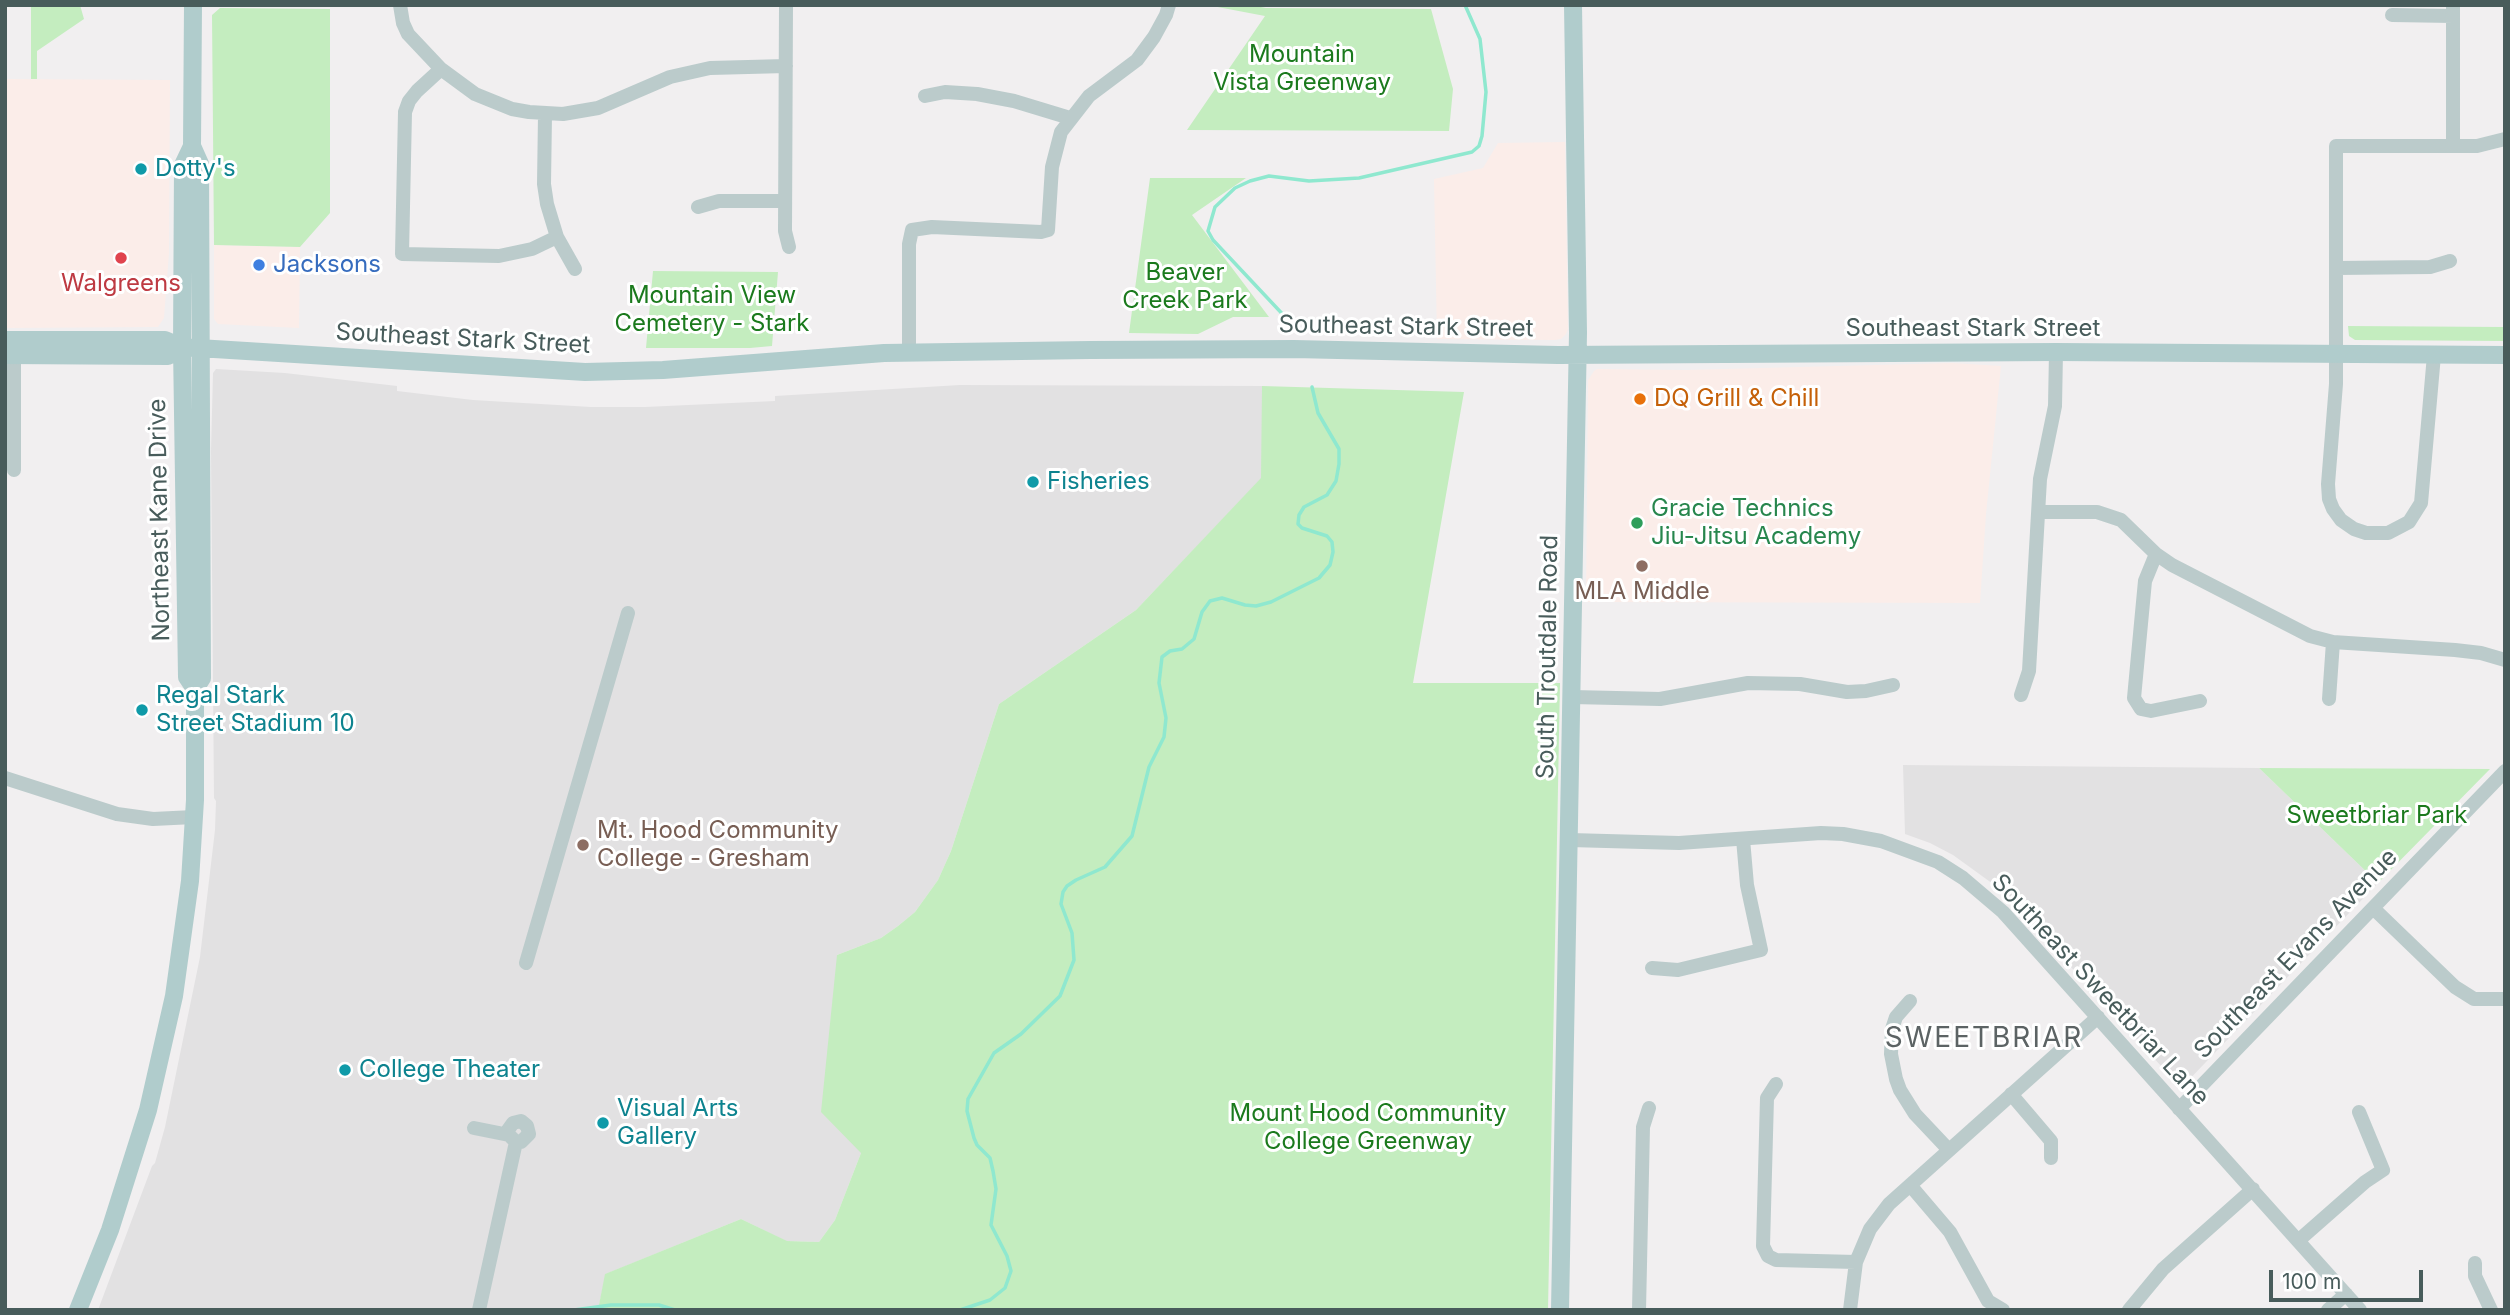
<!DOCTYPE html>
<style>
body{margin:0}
#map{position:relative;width:2510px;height:1315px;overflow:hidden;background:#f1eff0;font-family:Inter,sans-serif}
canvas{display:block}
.frame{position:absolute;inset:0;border:7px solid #485c5b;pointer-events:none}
.scale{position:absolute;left:2269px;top:1270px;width:154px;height:32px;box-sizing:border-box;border:4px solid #485c5b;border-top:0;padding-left:9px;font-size:21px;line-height:24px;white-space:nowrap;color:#485c5b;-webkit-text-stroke:5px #fff;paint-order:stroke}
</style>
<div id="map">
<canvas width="2510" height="1315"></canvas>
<div class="frame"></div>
<div class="scale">100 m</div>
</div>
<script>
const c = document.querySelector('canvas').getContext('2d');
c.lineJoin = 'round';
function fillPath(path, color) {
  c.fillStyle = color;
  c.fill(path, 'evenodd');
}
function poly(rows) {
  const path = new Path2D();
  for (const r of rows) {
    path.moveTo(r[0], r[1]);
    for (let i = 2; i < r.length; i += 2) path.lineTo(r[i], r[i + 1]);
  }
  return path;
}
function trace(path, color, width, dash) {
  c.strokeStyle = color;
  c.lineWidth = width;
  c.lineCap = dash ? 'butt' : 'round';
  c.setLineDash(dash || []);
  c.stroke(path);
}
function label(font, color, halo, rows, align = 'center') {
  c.font = font + ' Inter,sans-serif';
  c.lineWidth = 6;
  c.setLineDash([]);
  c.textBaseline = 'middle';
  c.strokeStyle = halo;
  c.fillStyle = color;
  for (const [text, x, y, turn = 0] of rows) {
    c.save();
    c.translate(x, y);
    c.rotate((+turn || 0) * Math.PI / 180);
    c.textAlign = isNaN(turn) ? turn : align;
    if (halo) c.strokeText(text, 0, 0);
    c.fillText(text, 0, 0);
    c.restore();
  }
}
fillPath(poly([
 [5,79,170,80,169,253,164,318,158,327,5,328],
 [1565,142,1568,329,1566,334,1561,339,1555,340,1437,339,1434,179,1483,168,1498,143],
 [214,245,300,247,299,328,218,324,214,319],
 [1952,363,2001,366,1986,514,1980,603,1586,602,1588,380,1594,371,1597,369,1686,370]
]), '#fbede9');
fillPath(poly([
 [216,369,285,373,397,386,397,391,473,400,591,407,645,407,775,401,775,396,960,385,1262,386,1262,478,1136,610,999,704,951,851,938,880,915,912,898,926,881,938,837,955,861,1153,835,1220,819,1242,786,1241,741,1219,606,1274,598,1310,98,1310,152,1166,155,1163,165,1127,200,957,215,830,216,801,214,798,211,451,213,373],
 [1903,765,2259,768,2378,883,2181,1088,2000,889,1953,855,1930,843,1905,834]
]), '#e2e1e2');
fillPath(poly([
 [31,5,80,5,84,19,37,51,37,79,31,79],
 [1207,5,1250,5,1266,8,1431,9,1453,89,1449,131,1187,130,1265,16],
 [220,8,330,9,330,213,300,247,214,245,212,15],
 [1150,178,1246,178,1192,215,1269,317,1233,317,1198,334,1129,333],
 [653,271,778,272,772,346,750,348,646,348],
 [2348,326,2505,327,2505,341,2355,340,2349,336],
 [1262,386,1464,392,1413,683,1560,683,1548,1310,598,1310,605,1274,741,1219,787,1241,819,1242,835,1220,861,1153,821,1112,837,955,881,938,898,926,915,912,938,880,951,851,999,704,1136,610,1261,478],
 [2259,768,2490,769,2378,883]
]), '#c4edbf');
trace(poly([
 [1289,321,1213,240,1208,231,1215,207,1235,188,1250,181,1269,176,1309,181,1359,178,1472,152,1479,146,1482,136,1486,92,1480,39,1465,5],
 [574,1310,611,1305,659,1305,675,1310],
 [960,1310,990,1300,1005,1288,1011,1271,1007,1256,991,1225,996,1189,993,1171,990,1158,977,1145,974,1138,967,1111,968,1099,994,1053,1021,1034,1060,996,1074,960,1072,933,1061,904,1063,892,1067,886,1076,880,1105,867,1132,836,1149,767,1164,737,1166,718,1159,683,1162,657,1170,651,1182,649,1194,639,1202,612,1210,601,1222,598,1245,605,1256,606,1271,602,1319,578,1330,565,1333,552,1332,542,1327,536,1302,528,1298,524,1299,515,1304,507,1327,495,1336,481,1339,464,1339,449,1318,413,1312,387]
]), '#8fe8cf', 3.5);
trace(poly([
 [400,5,403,23,408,34,441,69,475,94,512,109,529,112,563,114,598,108,670,77,710,68,786,66],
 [786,5,785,231,789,247],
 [2392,15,2453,16],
 [441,69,417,91,409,101,405,112,402,254,499,256,532,249,557,237],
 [925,96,945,92,977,94,1014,101,1070,118],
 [545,115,544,184,547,204,557,237,575,269],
 [2453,146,2453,5],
 [698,207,719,201,785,201],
 [2337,268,2430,267,2450,261],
 [909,352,909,244,912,230,932,227,1041,232,1048,230,1052,167,1061,132,1089,96,1137,60,1154,37,1166,15,1169,5],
 [14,355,14,470],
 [2434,355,2421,503,2409,522,2388,533,2366,533,2354,529,2341,520,2333,509,2329,499,2328,484,2336,384,2336,146,2477,146,2505,139],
 [2039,512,2097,512,2121,520,2156,554,2172,565,2310,636,2333,642,2455,650,2481,653,2505,660],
 [2156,554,2145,581,2134,698,2141,709,2151,711,2200,701],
 [2021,695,2029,671,2040,479,2055,406,2056,352],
 [1572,697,1660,699,1748,683,1800,684,1847,692,1866,691,1893,685],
 [2329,699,2333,642],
 [5,778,117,814,153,819,194,817],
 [1570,840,1679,843,1821,833,1843,834,1881,841,1938,862,1963,878,2003,912,2360,1310],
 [2373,908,2455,987,2474,999,2505,999],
 [526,963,628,613],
 [1652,968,1678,970,1761,950,1747,885,1743,839],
 [1910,1001,1896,1017,1892,1029,1891,1054,1896,1079,1900,1090,1915,1114,1948,1149],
 [1776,1084,1767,1098,1763,1246,1768,1256,1776,1260,1856,1262],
 [2011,1094,2051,1141,2051,1158],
 [2179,1109,2505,771],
 [474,1128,509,1135,516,1142,521,1142,529,1134,527,1126,521,1121,513,1123,508,1130,509,1135],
 [1910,1185,1950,1232,1988,1301,2003,1310],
 [2299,1240,2365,1182,2383,1170,2359,1112],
 [2475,1263,2475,1276,2491,1310],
 [479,1310,516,1142],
 [1639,1310,1643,1127,1649,1108],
 [1850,1310,1856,1262,1870,1229,1889,1204,2098,1017],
 [2129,1310,2163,1269,2253,1189],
 [2328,1310,2346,1294]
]), '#bbcbcb', 14);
trace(poly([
 [192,146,183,165,182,347,187,677,195,689],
 [5,340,165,340,182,347,585,372,663,370,884,353,1090,350,1294,349,1558,355,2056,352,2505,355],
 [5,355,168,356,182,347],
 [78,1310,110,1230,148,1110,174,996,190,881,195,800,195,689,202,678,200,164,192,146,193,5],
 [1560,1310,1578,333,1573,5]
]), '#b0cccc', 18);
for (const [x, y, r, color] of [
 [141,169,7,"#0f9aa8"],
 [121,258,7,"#e0444e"],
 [259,265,7,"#3f7fe0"],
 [1640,399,7,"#e8710a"],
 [1033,482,7,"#0f9aa8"],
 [1637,523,7,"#2e9e5b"],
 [1642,566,7,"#8d6e63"],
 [142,710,7,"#0f9aa8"],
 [583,845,7,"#8d6e63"],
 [345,1070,7,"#0f9aa8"],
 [603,1123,7,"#0f9aa8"]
]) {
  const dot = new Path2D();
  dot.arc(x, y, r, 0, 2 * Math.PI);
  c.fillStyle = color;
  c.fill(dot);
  trace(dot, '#fff', 2.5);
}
label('24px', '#1b7a1d', '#fff', [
 ["Mountain",1302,55],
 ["Vista Greenway",1302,83],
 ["Beaver",1185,273],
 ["Creek Park",1185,301],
 ["Mountain View",712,296],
 ["Cemetery - Stark",712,324],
 ["Sweetbriar Park",2377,816],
 ["Mount Hood Community",1368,1114],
 ["College Greenway",1368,1142]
]);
label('24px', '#0d838f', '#fff', [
 ["Dotty's",155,169],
 ["Fisheries",1047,482],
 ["Regal Stark",156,696],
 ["Street Stadium 10",156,724],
 ["College Theater",359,1070],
 ["Visual Arts",617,1109],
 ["Gallery",617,1137]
], 'left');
label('24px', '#366cbe', '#fff', [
 ["Jacksons",273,265]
], 'left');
label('24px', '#be3a42', '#fff', [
 ["Walgreens",121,284]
]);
label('24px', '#485c5b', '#fff', [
 ["Southeast Stark Street",1406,327,1],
 ["Southeast Stark Street",1973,329],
 ["Southeast Stark Street",463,339,3],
 ["Northeast Kane Drive",160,520,-91],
 ["South Troutdale Road",1548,657,-89],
 ["Southeast Evans Avenue",2296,954,-46],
 ["Southeast Sweetbriar Lane",2100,990,47]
]);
label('24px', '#c56008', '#fff', [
 ["DQ Grill & Chill",1654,399]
], 'left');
label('24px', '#27864d', '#fff', [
 ["Gracie Technics",1651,509],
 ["Jiu-Jitsu Academy",1651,537]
], 'left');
label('24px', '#785e54', '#fff', [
 ["MLA Middle",1642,592],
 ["Mt. Hood Community",597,831,"left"],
 ["College - Gresham",597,859,"left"]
]);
c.letterSpacing = '2px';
label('28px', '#5c6364', '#fff', [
 ["SWEETBRIAR",1984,1039]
]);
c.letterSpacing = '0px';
</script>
